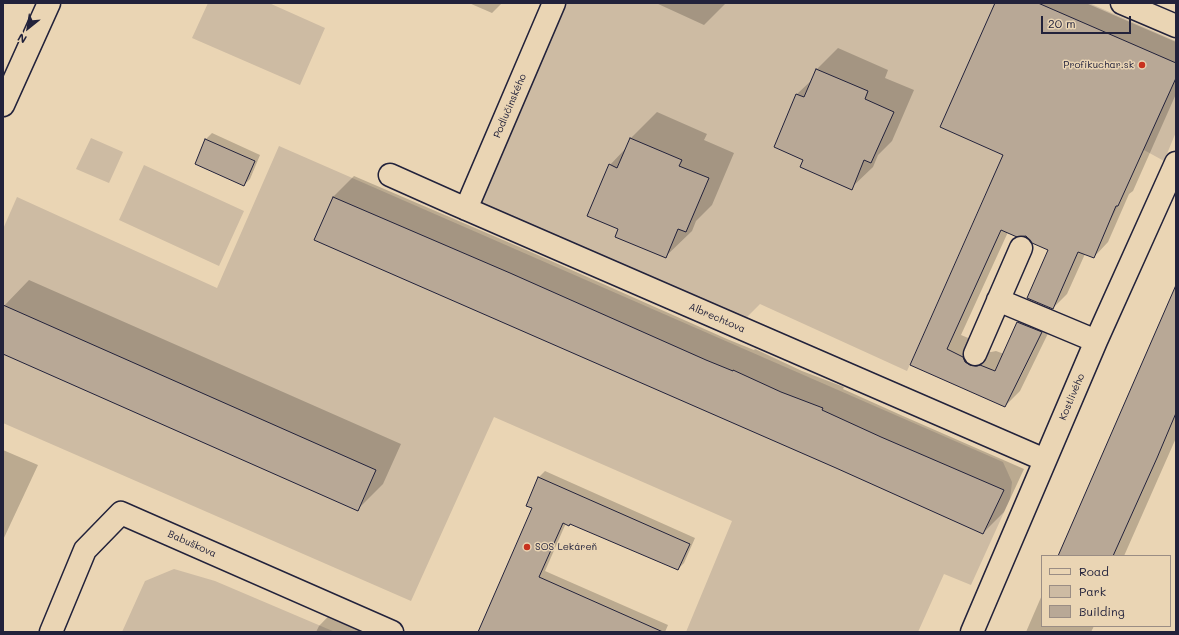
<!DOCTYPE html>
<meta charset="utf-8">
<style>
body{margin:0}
#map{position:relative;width:1179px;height:635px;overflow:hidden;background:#ead5b4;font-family:Mali,sans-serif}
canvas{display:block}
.frame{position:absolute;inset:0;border:4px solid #22223b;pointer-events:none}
.legend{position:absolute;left:1041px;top:555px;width:130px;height:72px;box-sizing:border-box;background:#ead5b4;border:1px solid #9a8d84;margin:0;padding:5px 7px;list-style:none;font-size:12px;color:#22223b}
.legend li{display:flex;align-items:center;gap:8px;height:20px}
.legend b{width:20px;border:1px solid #9a8d84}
.north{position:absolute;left:8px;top:8px;width:40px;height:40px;-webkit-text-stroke:3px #ead5b4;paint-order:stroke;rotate:210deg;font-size:11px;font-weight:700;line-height:16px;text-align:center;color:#22223b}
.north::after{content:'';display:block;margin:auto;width:14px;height:18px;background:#22223b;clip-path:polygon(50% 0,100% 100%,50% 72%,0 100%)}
.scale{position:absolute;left:1041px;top:16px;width:90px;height:18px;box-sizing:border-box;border:2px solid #22223b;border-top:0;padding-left:5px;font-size:12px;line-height:14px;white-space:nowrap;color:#22223b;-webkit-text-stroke:3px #ead5b4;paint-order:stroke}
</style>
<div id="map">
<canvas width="1179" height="635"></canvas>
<div class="frame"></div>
<ul class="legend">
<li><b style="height:5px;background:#ead5b4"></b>Road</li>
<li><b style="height:11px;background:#cdbba3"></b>Park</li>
<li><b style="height:11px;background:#b8a896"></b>Building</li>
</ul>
<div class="north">N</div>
<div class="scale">20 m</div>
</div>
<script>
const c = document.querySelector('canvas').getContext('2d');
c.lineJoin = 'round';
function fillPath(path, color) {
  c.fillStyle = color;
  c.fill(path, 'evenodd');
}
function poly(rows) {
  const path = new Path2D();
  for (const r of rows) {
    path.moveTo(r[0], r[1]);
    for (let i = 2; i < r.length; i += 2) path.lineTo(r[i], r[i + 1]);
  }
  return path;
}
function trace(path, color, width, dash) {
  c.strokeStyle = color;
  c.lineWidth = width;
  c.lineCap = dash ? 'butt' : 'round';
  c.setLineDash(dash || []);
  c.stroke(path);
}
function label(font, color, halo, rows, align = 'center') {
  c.font = font + ' Mali,sans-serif';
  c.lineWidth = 3;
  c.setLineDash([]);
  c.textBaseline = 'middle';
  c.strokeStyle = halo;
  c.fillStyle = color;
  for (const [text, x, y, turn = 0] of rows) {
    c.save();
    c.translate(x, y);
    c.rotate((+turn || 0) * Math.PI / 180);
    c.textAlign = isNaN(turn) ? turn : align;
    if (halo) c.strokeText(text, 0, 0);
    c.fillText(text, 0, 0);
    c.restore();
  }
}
fillPath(poly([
 [208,3,269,3,325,28,300,85,192,38],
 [564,3,1089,3,1176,41,1176,132,1164,161,1144,150,965,71,940,127,1118,206,1109,223,1103,221,1086,234,987,190,907,371,760,304,745,319,477,203],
 [91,138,123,152,109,183,76,169],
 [279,146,1003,462,1012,482,1010,499,971,585,944,574,918,632,686,632,732,521,494,417,411,601,3,423,3,229,17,197,217,288],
 [144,165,244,211,219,266,119,220],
 [174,569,215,581,335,632,122,632,145,581]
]), '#cdbba3');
fillPath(poly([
 [469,3,502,3,492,13],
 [656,3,726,3,704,25],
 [996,3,1086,3,1176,42,1176,94,1133,191,1129,194,1108,242,1094,257,1085,254,1067,294,1053,308,1049,249,1026,235,1008,232,961,335,978,342,985,351,991,352,996,351,1004,354,1018,322,1033,308,1056,317,1020,391,1005,406,911,364,1004,155],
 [838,48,888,70,885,78,914,90,892,141,878,155,873,167,851,188,804,160,775,146,797,94,813,79,817,69],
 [657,112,707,134,704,140,734,153,712,205,696,221,692,231,666,256,620,229,610,165,627,147,631,138],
 [212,133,260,155,250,179,244,185,196,163,206,139],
 [354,176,531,252,727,339,754,350,755,349,802,371,844,387,843,389,903,416,1024,469,1004,512,983,533,333,197],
 [29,280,401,444,383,484,358,509,3,353,3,307],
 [1176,288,1176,438,1124,556,1059,556],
 [3,450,38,465,3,540],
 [545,471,695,538,684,563,678,569,571,523,566,523,545,571,668,625,665,632,479,632,533,508,527,505,539,477],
 [1042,595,1042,626,1094,626,1091,632,1026,632],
 [344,600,395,632,316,632,319,626]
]), '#0003');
const building = poly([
 [995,3,1038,3,1176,63,1176,78,1118,206,1116,206,1094,258,1078,252,1053,309,1027,298,1048,250,1032,243,1026,236,1017,237,1001,230,947,349,963,357,965,362,970,365,976,366,980,365,995,371,1017,322,1042,332,1005,407,910,365,1003,155,940,127,995,3],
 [816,69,868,91,865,99,894,112,871,163,864,160,852,190,800,167,803,160,774,147,796,94,804,97,816,69],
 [630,138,682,160,679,166,709,178,686,232,678,229,666,258,615,237,618,229,587,216,609,164,617,168,630,138],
 [205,139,255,161,244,186,195,164,205,139],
 [333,197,510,273,706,360,733,371,733,370,781,392,823,408,822,410,881,437,1004,490,983,534,836,468,314,240,333,197],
 [1176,285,1176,413,1157,458,1113,556,1058,556,1176,285],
 [3,305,376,470,358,511,3,354,3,305],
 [538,477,690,544,678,570,570,524,569,526,563,523,539,577,663,632,478,632,532,508,526,506,538,477]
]);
fillPath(building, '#b8a896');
trace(building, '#22223b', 1);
const minor = poly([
 [1122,3,1176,26],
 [3,105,49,3],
 [390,175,455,204,1045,460],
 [466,209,554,3],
 [998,300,1096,341],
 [975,354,1021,248],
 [51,632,85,550,121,513,392,632],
 [972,632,1096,341,1176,163]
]);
trace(minor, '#22223b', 25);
trace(minor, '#ead5b4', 22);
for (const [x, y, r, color] of [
 [1142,65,4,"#c8321e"],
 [527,547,4,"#c8321e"]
]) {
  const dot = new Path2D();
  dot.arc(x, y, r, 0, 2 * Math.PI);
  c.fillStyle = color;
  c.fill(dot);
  trace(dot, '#ead5b4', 1.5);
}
label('10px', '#22223b', '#ead5b4', [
 ["Profikuchar.sk",1134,65],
 ["SOS Lekáreň",535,547,"left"]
], 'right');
label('10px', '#22223b', '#ead5b4', [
 ["Podlučinského",510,106,-67],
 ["Albrechtova",717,318,23],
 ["Kostlivého",1072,397,-67],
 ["Babuškova",192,544,24]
]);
</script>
